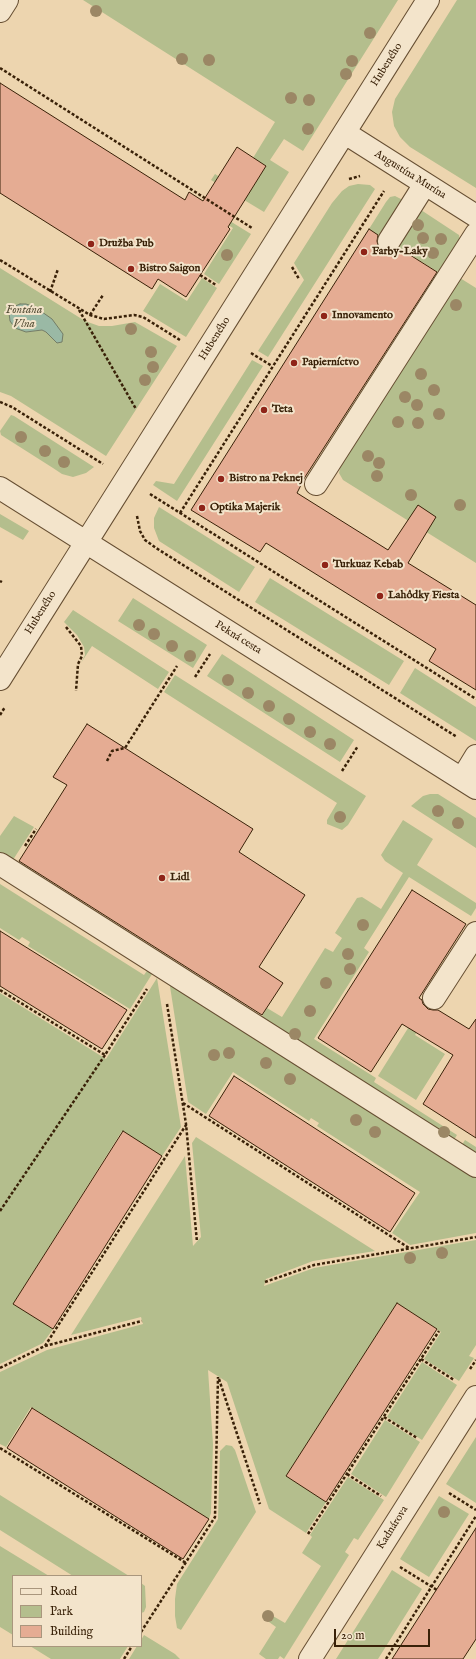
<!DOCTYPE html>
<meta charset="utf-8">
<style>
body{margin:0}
#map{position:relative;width:476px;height:1659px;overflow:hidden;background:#edd5af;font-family:"IM FELL English",serif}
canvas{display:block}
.legend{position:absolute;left:12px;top:1575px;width:130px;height:72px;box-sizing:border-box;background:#f3e4cb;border:1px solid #a9967d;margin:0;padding:5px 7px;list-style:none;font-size:12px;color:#392108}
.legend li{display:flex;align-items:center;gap:8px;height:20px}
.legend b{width:20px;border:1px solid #a9967d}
.scale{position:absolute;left:334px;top:1629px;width:96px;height:18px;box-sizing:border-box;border:2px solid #392108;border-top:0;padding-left:5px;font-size:12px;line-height:14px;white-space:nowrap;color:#392108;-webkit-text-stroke:3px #f3e4cb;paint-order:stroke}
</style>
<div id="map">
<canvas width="476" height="1659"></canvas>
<ul class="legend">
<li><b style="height:5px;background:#f3e4cb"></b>Road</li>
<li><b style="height:11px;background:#b4be8d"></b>Park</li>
<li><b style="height:11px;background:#e5ac93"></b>Building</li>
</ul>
<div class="scale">20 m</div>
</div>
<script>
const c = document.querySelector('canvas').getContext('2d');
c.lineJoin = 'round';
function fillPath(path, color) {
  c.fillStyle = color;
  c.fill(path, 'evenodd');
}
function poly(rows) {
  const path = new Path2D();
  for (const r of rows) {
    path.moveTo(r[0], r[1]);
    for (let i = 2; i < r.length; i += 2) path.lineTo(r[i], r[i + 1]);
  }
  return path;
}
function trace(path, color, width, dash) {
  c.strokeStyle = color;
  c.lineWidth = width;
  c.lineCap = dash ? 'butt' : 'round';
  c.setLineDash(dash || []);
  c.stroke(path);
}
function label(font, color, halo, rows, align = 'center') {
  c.font = font + ' "IM FELL English",serif';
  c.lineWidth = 4;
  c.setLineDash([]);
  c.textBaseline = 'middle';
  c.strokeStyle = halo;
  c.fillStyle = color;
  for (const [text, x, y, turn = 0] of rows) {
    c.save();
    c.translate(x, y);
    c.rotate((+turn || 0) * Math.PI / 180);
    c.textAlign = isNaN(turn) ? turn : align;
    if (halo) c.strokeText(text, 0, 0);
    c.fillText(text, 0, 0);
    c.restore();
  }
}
fillPath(poly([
 [83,0,398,0,303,151,284,139,270,160,289,172,264,212,211,180,215,174,248,195,266,166,253,158,275,122],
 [457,0,476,0,476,188,410,147,400,137,394,126,392,112,395,99],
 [358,184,370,185,375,189,268,357,258,351,304,280,294,263,332,203,342,191,349,186],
 [395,196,405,201,382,238,369,229,386,202,390,197],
 [199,202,251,234,219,284,204,274,233,228,197,206],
 [418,208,459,235,460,241,441,274,395,245],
 [0,268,85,321,99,326,112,326,135,322,177,346,106,456,11,396,0,392],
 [13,307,62,342,42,330,26,332,10,321,9,313],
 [202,278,217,288,186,337,143,311,160,284,187,301],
 [460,278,476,288,476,563,343,480,339,473,341,463],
 [252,360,263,366,177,501,153,485,156,481,174,484],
 [11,415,14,416,94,467,86,473,73,477,62,474,53,468,1,435,0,431],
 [159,507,255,567,239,592,159,541,154,528,154,518],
 [0,514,29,531,23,540,0,527],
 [270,578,404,661,389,685,255,602],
 [133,598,207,645,193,668,118,621],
 [73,610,169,672,158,689,92,646,81,663,85,655,84,647,77,635,64,622],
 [222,654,354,740,340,762,207,676],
 [415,668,476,707,476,741,400,693],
 [175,675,366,796,348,825,342,830,327,824,327,820,337,803,164,692],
 [430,794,438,794,476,818,476,848,411,806,423,796],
 [14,816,34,827,11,863,0,856,0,836],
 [403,820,433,839,417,865,476,903,476,908,471,916,409,877,364,948,369,952,314,1039,376,1078,374,1082,457,1135,452,1143,259,1021,267,1008,282,1017,325,948,333,952,342,938,335,933,357,898,362,897,381,909,403,873,385,861,381,855],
 [0,884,144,975,149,968,154,971,130,1009,28,946,30,942,22,937,19,940,0,928],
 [157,978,181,1127,162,1156,122,1131,13,1304,53,1329,43,1343,0,1364,0,993,106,1059],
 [169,980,476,1174,476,1233,410,1245,392,1233,420,1192,317,1126,319,1123,311,1118,309,1121,233,1072,206,1114,188,1102],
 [410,1025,418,1030,415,1035,445,1054,416,1100,378,1076],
 [196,1137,375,1251,313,1261,266,1279,264,1286,314,1268,476,1240,476,1345,469,1356,474,1358,459,1381,424,1359,441,1332,397,1303,286,1476,326,1502,306,1533,269,1509,227,1382,208,1370,213,1444,211,1513,209,1519,31,1407,6,1447,0,1444,0,1372,47,1350,143,1324,141,1317,71,1335,185,1156,193,1246,201,1237,192,1143],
 [465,1140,476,1147,476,1158,460,1148],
 [422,1362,457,1385,422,1440,387,1417],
 [385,1420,420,1442,386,1497,351,1474],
 [476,1437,476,1503,446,1484],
 [226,1445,232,1446,235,1450,256,1512,181,1630,177,1628,175,1616,175,1599,177,1584,218,1519,220,1451],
 [348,1477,384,1500,358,1540,354,1538,345,1552,349,1555,284,1659,280,1656,278,1659,266,1659,259,1654,276,1627,262,1617,266,1612,285,1623,321,1566,302,1553,312,1537,310,1535],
 [0,1495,129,1576,73,1576,0,1530],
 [439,1496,469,1514,429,1577,400,1559],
 [0,1546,49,1576,13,1576,13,1635,0,1627],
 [392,1570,422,1589,378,1659,336,1659],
 [141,1583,145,1586,146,1607,144,1612,141,1613],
 [144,1635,175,1654,180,1659,129,1659,137,1646,141,1646,141,1640],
 [30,1646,128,1646,120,1659,51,1659]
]), '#b4be8d');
const water = poly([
 [20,304,26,304,35,307,52,319,63,334,62,342,57,343,46,332,42,330,26,332,15,328,10,321,9,313,13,307,20,304]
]);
fillPath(water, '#9ab9a5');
trace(water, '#737c66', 1);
const building = poly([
 [0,83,185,200,189,192,203,201,237,147,266,166,228,227,230,229,186,297,158,279,152,289,0,193,0,83],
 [369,229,378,235,377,241,378,246,382,251,389,253,395,252,399,248,437,272,305,477,297,493,388,550,418,505,436,517,408,563,476,605,476,690,429,661,436,649,266,543,260,552,191,510,369,229],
 [87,724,253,829,239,852,305,895,259,967,283,983,262,1015,19,861,67,785,53,777,87,724],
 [412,890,466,924,419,998,422,1000,423,1004,428,1009,433,1010,438,1010,469,1029,476,1019,476,1138,423,1104,453,1055,402,1024,371,1072,318,1038,412,890],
 [0,931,127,1010,102,1049,0,986,0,931],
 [234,1076,415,1193,390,1232,209,1116,234,1076],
 [123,1131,162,1156,53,1329,13,1304,123,1131],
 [397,1303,437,1329,326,1502,286,1476,397,1303],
 [32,1408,209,1519,183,1559,7,1448,32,1408],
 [476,1528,476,1639,463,1659,392,1659,476,1528]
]);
fillPath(building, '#e5ac93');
trace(building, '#392108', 1);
const minor = poly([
 [0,11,7,0],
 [345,133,476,216],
 [389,241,425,184],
 [316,484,476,234],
 [0,488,476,788],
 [0,679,428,0],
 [462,779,476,756],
 [0,864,476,1166],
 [434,998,476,933],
 [310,1659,476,1397]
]);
trace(minor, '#664e32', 24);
trace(poly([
 [0,68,252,228],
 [349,179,360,176],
 [0,260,90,315,104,319,134,315,143,317,180,340],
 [292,267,299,279],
 [200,275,216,285],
 [50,292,58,269],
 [79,310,136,409],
 [90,315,103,295],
 [251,353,272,366],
 [0,402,12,407,103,464],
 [150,494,476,699],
 [180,513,384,191],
 [137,516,140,531,145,540,156,548,457,737],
 [0,581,2,582],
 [66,627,81,646,82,656,78,664,76,691],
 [195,677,210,654],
 [0,715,5,707],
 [107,761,112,751,125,748,177,666],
 [342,771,358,746],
 [25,846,36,829],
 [0,990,105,1055,147,989],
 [167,1004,186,1124,197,1242],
 [183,1103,409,1248],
 [0,1211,105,1055],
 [265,1282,314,1265,476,1237],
 [45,1346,186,1125],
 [421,1359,454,1380],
 [0,1368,45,1346,142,1321],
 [470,1369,476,1360],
 [219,1379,260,1504],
 [384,1417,417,1438],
 [0,1448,186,1563],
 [347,1474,381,1496],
 [449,1493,476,1510],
 [308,1534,439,1331],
 [400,1567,437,1590],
 [141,1632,215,1517,218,1377],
 [124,1659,132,1646],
 [386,1659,476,1516]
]), '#392108', 2.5, [3, 2]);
trace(minor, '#f3e4cb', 22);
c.fillStyle = '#9b8765';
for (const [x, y] of [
 [96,11],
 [370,33],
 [182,59],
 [209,60],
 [352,61],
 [346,74],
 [291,98],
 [309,100],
 [308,129],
 [418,225],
 [423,238],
 [441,239],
 [433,253],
 [227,255],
 [456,305],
 [131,329],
 [151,352],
 [153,367],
 [421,374],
 [145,380],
 [434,390],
 [405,397],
 [417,405],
 [439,414],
 [398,422],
 [418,423],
 [21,437],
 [45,451],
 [368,456],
 [64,462],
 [379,463],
 [377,476],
 [411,495],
 [460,505],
 [139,625],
 [154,634],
 [172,646],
 [190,656],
 [228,680],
 [248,693],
 [269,706],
 [289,719],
 [310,732],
 [330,744],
 [438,811],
 [340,817],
 [458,823],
 [363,925],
 [348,954],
 [350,969],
 [326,983],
 [310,1011],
 [295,1034],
 [229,1053],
 [214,1055],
 [266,1063],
 [290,1079],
 [356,1120],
 [375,1132],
 [444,1132],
 [442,1253],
 [410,1258],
 [444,1512],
 [268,1616]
]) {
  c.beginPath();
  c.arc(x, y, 6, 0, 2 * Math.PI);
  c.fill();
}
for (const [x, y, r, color] of [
 [91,244,4,"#8f2418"],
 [364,252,4,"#8f2418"],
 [131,269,4,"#8f2418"],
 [324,316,4,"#8f2418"],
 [294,363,4,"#8f2418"],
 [264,410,4,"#8f2418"],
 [221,479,4,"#8f2418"],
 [202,508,4,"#8f2418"],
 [325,565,4,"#8f2418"],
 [380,596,4,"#8f2418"],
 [162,878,4,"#8f2418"]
]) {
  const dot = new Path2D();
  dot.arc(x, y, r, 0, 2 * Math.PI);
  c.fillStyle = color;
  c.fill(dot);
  trace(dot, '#f3e4cb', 1.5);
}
label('11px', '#392108', '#f3e4cb', [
 ["Hubeného",387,65,-58],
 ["Augustína Murína",410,175,32],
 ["Hubeného",215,339,-58],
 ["Hubeného",41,613,-58],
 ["Pekná cesta",238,638,32],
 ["Kadnárova",393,1528,-58]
]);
label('bold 11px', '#392108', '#f3e4cb', [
 ["Družba Pub",99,244],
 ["Farby-Laky",372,252],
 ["Bistro Saigon",139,269],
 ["Innovamento",332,316],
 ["Papierníctvo",302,363],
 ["Teta",272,410],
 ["Bistro na Peknej",229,479],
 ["Optika Majerik",210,508],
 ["Turkuaz Kebab",333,565],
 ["Lahôdky Fiesta",388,596],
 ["Lidl",170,878]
], 'left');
label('italic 12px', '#564f37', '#f3e4cb', [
 ["Fontána",24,311],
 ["Vlna",24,325]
]);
</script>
